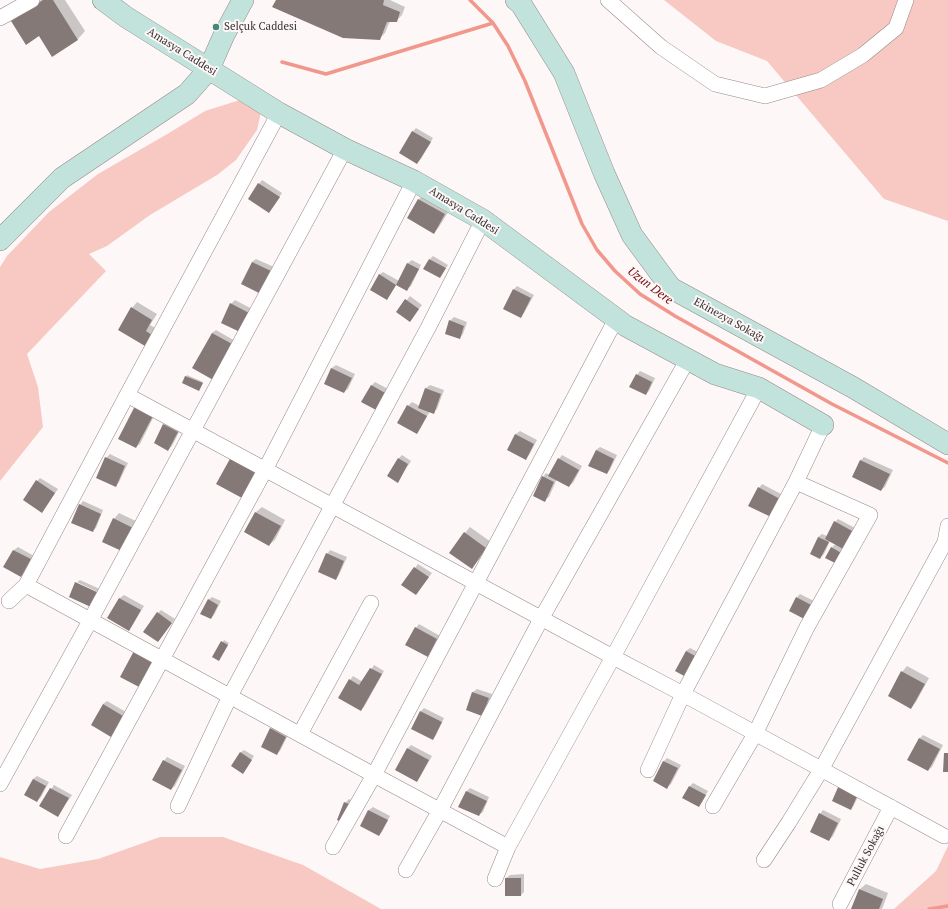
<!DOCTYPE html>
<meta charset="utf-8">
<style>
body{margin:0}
canvas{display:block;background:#fdf7f7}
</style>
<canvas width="948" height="909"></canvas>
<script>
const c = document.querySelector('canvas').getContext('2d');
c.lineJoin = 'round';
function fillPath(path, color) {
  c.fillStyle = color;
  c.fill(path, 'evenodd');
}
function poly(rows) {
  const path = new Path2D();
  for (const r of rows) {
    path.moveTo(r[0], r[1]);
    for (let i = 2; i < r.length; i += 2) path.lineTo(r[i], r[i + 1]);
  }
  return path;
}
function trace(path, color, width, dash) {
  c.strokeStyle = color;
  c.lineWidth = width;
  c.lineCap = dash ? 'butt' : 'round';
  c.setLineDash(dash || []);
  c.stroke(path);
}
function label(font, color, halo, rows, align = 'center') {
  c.font = font + ' "PT Serif",serif';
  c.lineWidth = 4;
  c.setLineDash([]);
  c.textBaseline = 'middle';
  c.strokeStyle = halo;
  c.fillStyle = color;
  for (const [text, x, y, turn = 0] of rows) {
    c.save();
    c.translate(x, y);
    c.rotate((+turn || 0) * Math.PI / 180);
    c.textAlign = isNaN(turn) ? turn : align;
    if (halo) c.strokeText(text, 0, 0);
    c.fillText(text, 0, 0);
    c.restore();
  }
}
fillPath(poly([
 [664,0,948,0,948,221,884,199,767,61,716,41],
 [240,100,261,112,257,130,236,160,217,175,150,215,107,246,89,254,106,271,27,354,38,387,43,427,0,481,0,267,7,256,49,212,98,174,169,133,205,111],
 [160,837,223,837,303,865,381,909,0,909,0,857,40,869,98,859],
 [948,846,948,909,894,909,936,871]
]), '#f8c9c2');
fillPath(poly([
 [41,0,65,0,85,31,78,39,52,56,39,35,12,21,19,14],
 [277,0,390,0,405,7,402,15,396,21,390,21,385,33,379,39],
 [416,128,433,138,421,159,417,163,400,153,413,131],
 [262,180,282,193,269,212,259,184],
 [425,194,450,209,439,227,434,233,409,218,419,199],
 [433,256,448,265,440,277,430,259],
 [256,259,274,267,264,289,252,262],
 [412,260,421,265,411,286,407,289,397,284,387,299,379,275,383,272,399,281,408,263],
 [517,286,534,295,524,313,521,317,514,289],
 [410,296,422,305,410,320,398,311],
 [235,300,254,310,245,328,231,304],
 [137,302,157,314,150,325,157,329,151,340,132,308],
 [454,317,467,322,463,334,460,338,450,321],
 [216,330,237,342,194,368,212,333],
 [336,365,355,374,348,389,344,392,325,383,332,368],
 [640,371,655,378,649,391,646,394,637,375],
 [187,375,203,382,199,390,183,383],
 [375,382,390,390,381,407,371,386],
 [430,385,444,390,437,409,434,412,430,411,420,429,417,433,399,423,408,406,412,402,420,406,426,388],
 [140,401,157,410,140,444,136,447],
 [168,422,181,428,172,446,168,450,164,425],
 [520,431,537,440,529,455,525,459,508,449,516,434],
 [600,447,617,455,610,470,607,473,590,465,596,450],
 [110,454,128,463,119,482,116,486,106,458],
 [402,455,411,461,398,481,399,458],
 [562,455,582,466,573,483,569,486,557,479,549,497,545,500,543,477,546,473,550,475,559,459],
 [864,457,893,470,885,487,881,490,853,476,861,460],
 [40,478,58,489,42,512,37,481],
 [762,484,783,495,774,512,750,505,759,488],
 [83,501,103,510,96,528,92,531,80,505],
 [262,507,285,520,275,540,269,545,245,532,256,512],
 [119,513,142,524,103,541,114,519],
 [838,519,857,529,841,560,832,547,836,544,830,541,824,554,820,558,818,537,822,534,827,536,835,522],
 [470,527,491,542,477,562,471,567,465,533],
 [18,547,34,556,24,573,21,576,5,567,14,550],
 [330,550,347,557,339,575,336,579,327,554],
 [418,564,432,573,416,594,403,584],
 [80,580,102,590,100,593,77,582],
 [800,594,818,603,808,619,797,597],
 [124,595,144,606,132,626,129,630,109,618,120,598],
 [212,597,221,601,214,615,211,618,208,600],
 [161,610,175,619,158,641,158,613],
 [419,624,440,636,431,653,428,656,416,628],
 [224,640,229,643,220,658,214,657],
 [690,648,700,653,676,671,686,651],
 [374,665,384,671,364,707,360,710,350,680,353,676,363,682],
 [907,666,929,678,916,702,911,708,902,672],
 [477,689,492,694,485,712,467,710,473,692],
 [107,701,126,712,115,732,111,735,103,704],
 [424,708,444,718,436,735,433,739,421,711],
 [274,725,289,733,280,751,276,754,271,729],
 [923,735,943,745,932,767,928,770,909,759,920,738],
 [411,745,432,756,420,777,417,781,408,748],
 [244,750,254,756,243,773,240,753],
 [167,757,185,766,175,786,171,789,164,761],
 [667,758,681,765,671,784,667,787,654,780,664,761],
 [37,776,49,782,41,797,37,801,25,794,33,779],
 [693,783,708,791,702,802,699,806,690,786],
 [54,785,72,795,58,815,41,805],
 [470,788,489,797,483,812,479,815,466,792],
 [861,790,854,805,851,809,833,800],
 [349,799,356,802,345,823,345,803],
 [373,807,390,816,382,832,379,835,361,826,369,810],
 [823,810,841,819,833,836,829,840,820,814],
 [524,874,524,892,521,895,506,878,510,875],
 [866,884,888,893,882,909,852,909,860,889]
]), '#0003');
trace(poly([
 [470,0,493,23,508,46,525,81,582,224,597,250,615,271,640,294,675,316,832,404,948,463],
 [282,62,326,74,493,23],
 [929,909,948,906]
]), '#f1978c', 3.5);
fillPath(poly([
 [43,0,53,0,78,40,52,57,39,36,26,45,11,21],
 [276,0,384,0,383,5,400,12,397,22,387,22,380,40,343,38,272,7],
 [412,131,431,142,417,164,399,153],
 [258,183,280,197,269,213,248,199],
 [418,199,445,214,434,234,407,218],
 [429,259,446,268,440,278,423,269],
 [252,262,271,271,261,294,241,284],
 [407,263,419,269,407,291,396,285],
 [379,274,396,285,387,300,370,290],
 [513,289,531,298,521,318,503,309],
 [405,299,419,309,410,322,396,312],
 [230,303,251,314,242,333,221,323],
 [131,307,152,320,146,331,152,335,145,346,118,330],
 [449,320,464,326,460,339,445,334],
 [212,333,234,345,215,381,192,368],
 [331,368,352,378,344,393,324,384],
 [636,374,652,382,646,395,629,387],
 [185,376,203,383,199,391,182,383],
 [371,385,387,394,378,411,361,402],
 [425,388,441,394,434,414,418,408],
 [136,404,154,414,136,448,118,439],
 [407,405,427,416,417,434,397,423],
 [163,424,178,432,168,451,154,443],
 [515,434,534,444,526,460,507,450],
 [596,450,614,459,607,474,588,466],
 [105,457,125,466,116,487,96,478],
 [231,457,257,471,242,498,216,484],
 [398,458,408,464,398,483,387,476],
 [558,458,579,470,569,487,548,476],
 [860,460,890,474,881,491,852,477],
 [542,476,554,482,545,502,533,496],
 [36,480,55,493,42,513,23,500],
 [758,487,780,499,771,517,748,506],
 [79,504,101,514,93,532,71,523],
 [255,512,281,526,269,546,244,532],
 [113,518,137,530,126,553,102,542],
 [834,521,854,532,845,550,825,539],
 [464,532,486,548,472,569,449,553],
 [818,537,829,542,820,559,810,554],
 [831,547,843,554,837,564,825,558],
 [13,550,31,559,21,577,3,567],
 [326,553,344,561,336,580,318,572],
 [414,567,429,577,416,595,401,585],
 [75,582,99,593,93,608,69,597],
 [796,597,815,607,808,621,789,611],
 [119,598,141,610,129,631,107,618],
 [208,599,218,605,211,619,200,614],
 [157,612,172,623,158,642,143,632],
 [415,627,437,639,428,657,405,645],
 [221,641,228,645,219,661,212,657],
 [135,649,156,660,141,688,120,677],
 [686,651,697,657,686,677,675,671],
 [370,668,382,674,361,711,338,698,349,679,359,685],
 [901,671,925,684,911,709,888,696],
 [472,692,489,698,482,716,466,710],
 [103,704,123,716,111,737,91,725],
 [420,711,442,722,433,740,411,729],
 [270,728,286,737,277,755,261,747],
 [919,738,940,749,928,771,907,760],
 [407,748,429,760,417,782,395,770],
 [240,752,252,760,243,774,231,766],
 [944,753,948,753,948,772,943,772],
 [163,760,182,770,171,790,152,780],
 [663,761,678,768,667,789,653,781],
 [33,779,46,786,37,802,24,795],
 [839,785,858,794,851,810,832,801],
 [689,786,706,795,699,807,682,798],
 [50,788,69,798,58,817,39,806],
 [466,791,487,801,479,816,458,807],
 [344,802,353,806,346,824,337,820],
 [368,810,388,820,379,836,360,826],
 [819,813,838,823,829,841,810,832],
 [505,878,521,878,521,896,505,896],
 [859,889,883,899,879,909,851,909]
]), '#857977');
const street = poly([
 [608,0,661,47,715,84,765,96,821,80,863,55,896,28,906,0],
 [0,18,32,0],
 [127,395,613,657,683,694,944,836],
 [26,585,374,775,508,847],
 [9,601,26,585,127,395,279,113],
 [300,734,371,603],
 [648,770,683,694,796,482,823,425],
 [0,784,91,619,345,149],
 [178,806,230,696,428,328,483,220],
 [713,806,755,734,807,627,870,515,796,482],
 [66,836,265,470,414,181],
 [333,847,374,775,616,319],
 [764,860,789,822,821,770,945,542,948,526],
 [406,870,440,810,541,619,688,359],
 [495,879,508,847,613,657,759,388],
 [840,904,891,807]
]);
const secondary = poly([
 [103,0,126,17,279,113,345,149,414,181,483,220,626,326,715,374,759,388,823,425],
 [516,0,521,4,564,73,604,173,632,235,671,288,854,388,948,444],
 [0,240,62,178,187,94,209,69,224,35,243,0]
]);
trace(street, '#968988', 16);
trace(secondary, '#968988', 22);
trace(street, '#fff', 15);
trace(secondary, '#c2e2dc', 21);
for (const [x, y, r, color] of [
 [216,27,4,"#458779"]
]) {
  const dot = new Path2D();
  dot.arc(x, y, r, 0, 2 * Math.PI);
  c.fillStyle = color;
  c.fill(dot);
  trace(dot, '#fdf7f7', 1.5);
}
label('11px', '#373231', '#fdf7f7', [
 ["Selçuk Caddesi",224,27]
], 'left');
label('11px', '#373231', '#fdf7f7', [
 ["Amasya Caddesi",182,52,32],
 ["Amasya Caddesi",464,211,32],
 ["Ekinezya Sokağı",729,320,29],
 ["Pulluk Sokağı",866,856,-62]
]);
label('italic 12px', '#740509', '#fdf7f7', [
 ["Uzun Dere",650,286,37]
]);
</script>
